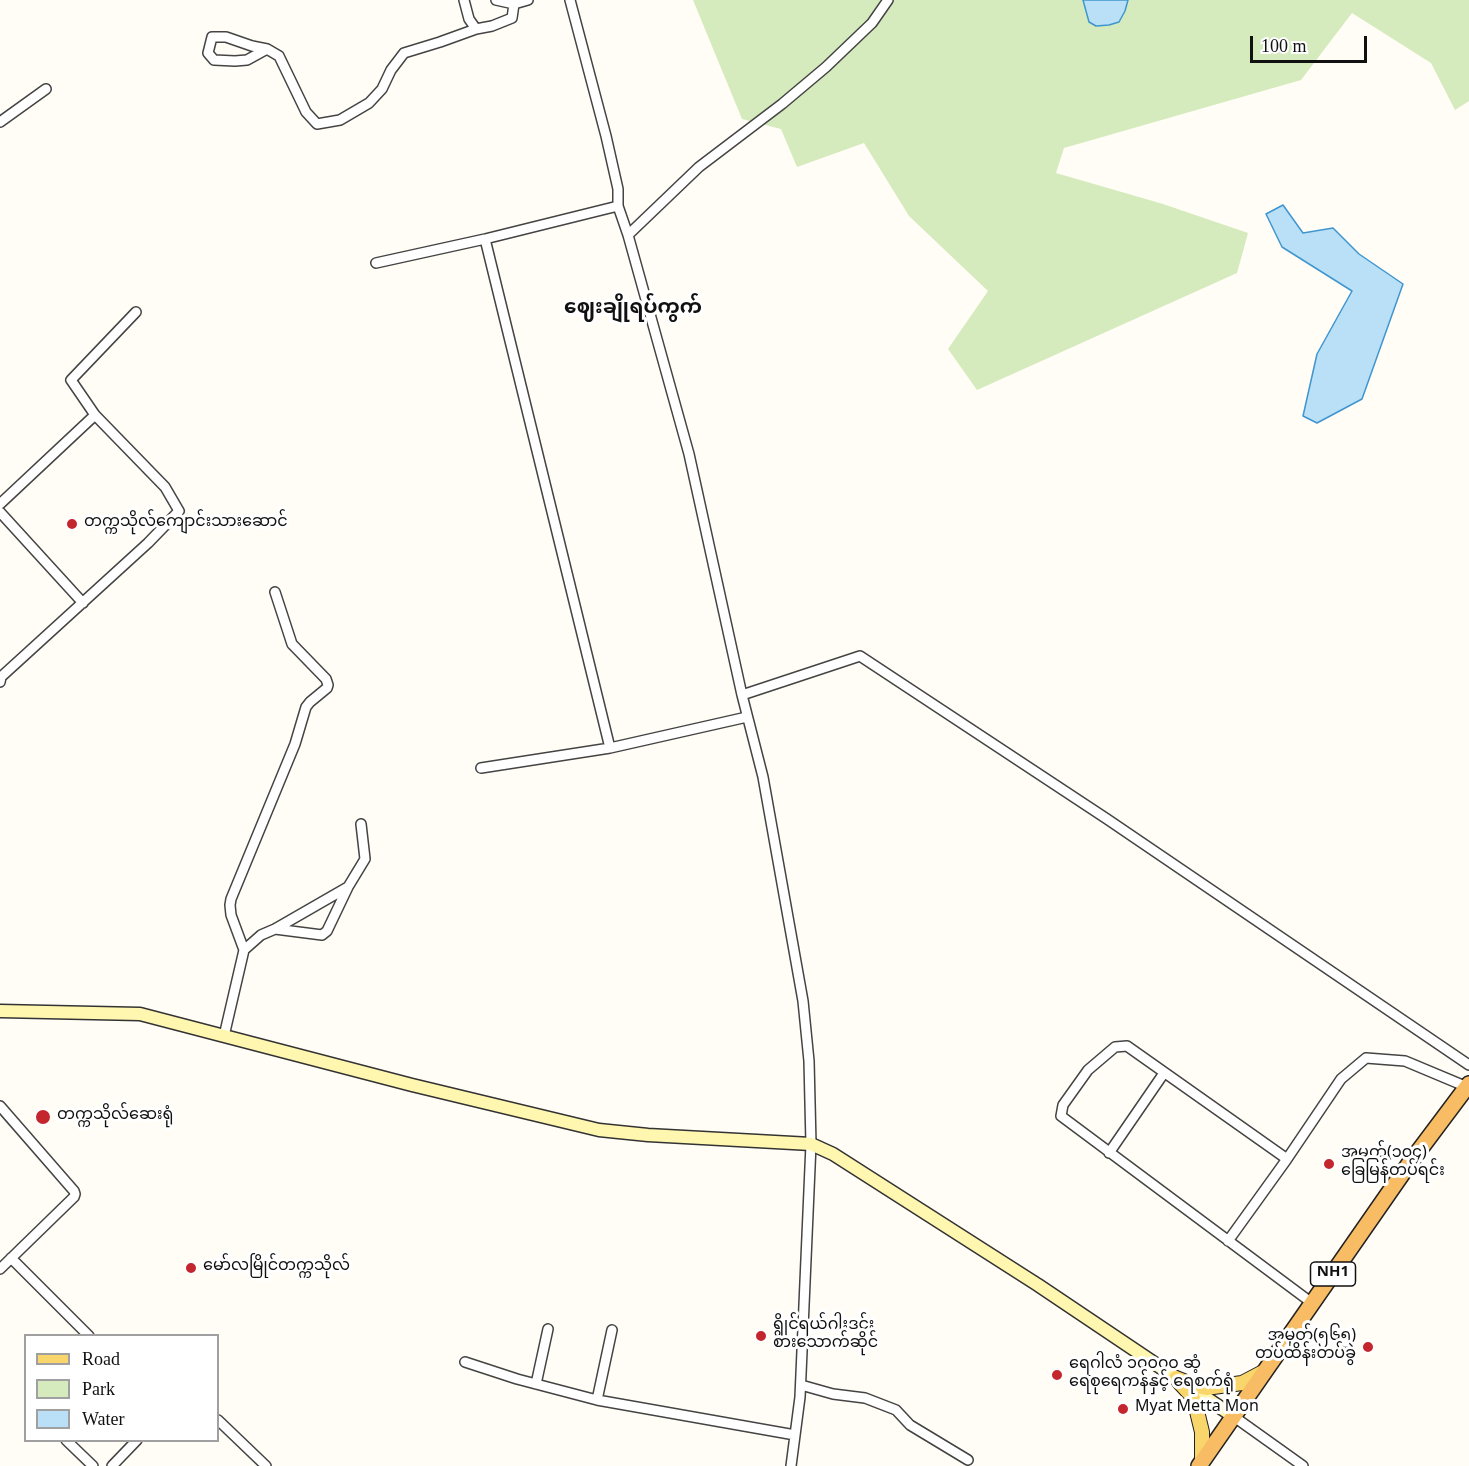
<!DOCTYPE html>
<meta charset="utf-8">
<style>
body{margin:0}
#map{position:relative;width:1469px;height:1466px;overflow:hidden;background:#fffdf5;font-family:Georgia,serif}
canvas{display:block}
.legend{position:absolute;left:24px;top:1334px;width:195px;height:108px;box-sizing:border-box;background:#fff;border:2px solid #a0a0a0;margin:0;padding:8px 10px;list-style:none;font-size:18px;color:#111}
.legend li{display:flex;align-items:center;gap:12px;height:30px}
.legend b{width:30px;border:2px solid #a0a0a0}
.scale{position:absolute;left:1250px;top:36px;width:117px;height:27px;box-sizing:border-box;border:3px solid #111;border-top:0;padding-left:8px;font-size:18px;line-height:21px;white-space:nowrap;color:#111;-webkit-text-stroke:4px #fff;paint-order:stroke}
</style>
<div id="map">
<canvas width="1469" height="1466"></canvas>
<ul class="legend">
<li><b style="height:8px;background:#f9d66b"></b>Road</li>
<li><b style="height:16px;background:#d5ebbd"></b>Park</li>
<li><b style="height:16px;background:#b9e0f7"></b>Water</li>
</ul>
<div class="scale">100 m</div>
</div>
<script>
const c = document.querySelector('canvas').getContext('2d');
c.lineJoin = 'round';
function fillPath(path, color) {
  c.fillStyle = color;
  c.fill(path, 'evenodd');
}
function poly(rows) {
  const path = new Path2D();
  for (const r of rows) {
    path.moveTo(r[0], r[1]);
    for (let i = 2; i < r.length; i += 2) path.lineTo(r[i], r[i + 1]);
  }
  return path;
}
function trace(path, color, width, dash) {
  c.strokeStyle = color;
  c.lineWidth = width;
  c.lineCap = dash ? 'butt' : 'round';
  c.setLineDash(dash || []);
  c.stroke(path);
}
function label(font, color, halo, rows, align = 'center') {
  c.font = font + ' Georgia,"Noto Sans Myanmar",serif';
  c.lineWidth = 6;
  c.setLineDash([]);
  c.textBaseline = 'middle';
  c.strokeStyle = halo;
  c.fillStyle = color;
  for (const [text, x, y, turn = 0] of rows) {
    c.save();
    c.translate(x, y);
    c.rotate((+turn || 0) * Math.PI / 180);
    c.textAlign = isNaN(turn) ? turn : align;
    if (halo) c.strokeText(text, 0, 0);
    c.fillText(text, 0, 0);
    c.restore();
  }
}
fillPath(poly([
 [693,0,1469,0,1469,101,1455,110,1431,63,1352,13,1301,80,1064,148,1056,173,1163,204,1248,233,1237,273,977,390,948,349,988,291,909,216,864,143,797,167,781,129,742,119]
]), '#d5ebbd');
const water = poly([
 [1083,0,1128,0,1125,11,1119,22,1109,25,1096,26,1089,22,1083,0],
 [1283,205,1303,233,1333,228,1359,254,1403,284,1362,399,1317,423,1303,416,1317,354,1352,291,1282,247,1266,214,1283,205]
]);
fillPath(water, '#b9e0f7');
trace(water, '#3f96cf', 1.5);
const minor = poly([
 [464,0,469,19,476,29,492,26,512,18,514,4],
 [496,0,514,4,528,0],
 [570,0,606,136,618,189,618,206,628,235,689,454,742,695,763,777,803,1001,809,1061,811,1144,800,1397,791,1466],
 [267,49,247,60,235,61,214,60,208,53,212,37,226,37,252,46,267,49,279,56,306,112,317,124,340,120,369,103,382,89,391,70,404,53,440,42,476,29],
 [0,122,46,89],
 [628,235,699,167,782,104,826,67,872,23,888,0],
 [485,239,610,748],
 [376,263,485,239,618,206],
 [0,504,95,415],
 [0,512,83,603],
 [0,682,1,677,148,543,179,511,165,487,95,415,71,380,136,312],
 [742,695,860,656,1107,819,1469,1065],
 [481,768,610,748,747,717],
 [275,929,322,935,327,931,348,887,365,859,361,824],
 [244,950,261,935,275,929,348,887],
 [224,1036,244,950,231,915,230,905,231,899,295,744,306,707,310,702,327,688,328,685,326,679,292,644,275,592],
 [0,1106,74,1191,75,1194,74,1197,0,1269],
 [1109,1153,1164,1073],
 [1287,1159,1127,1046,1115,1047,1088,1070,1063,1105,1061,1116,1312,1303],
 [1228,1241,1287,1159,1341,1079,1366,1058,1405,1061,1467,1087],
 [11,1258,89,1336],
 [465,1362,517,1379,597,1400,795,1435],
 [536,1384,548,1329],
 [801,1385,833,1394,865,1398,896,1410,910,1425,968,1460],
 [597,1400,612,1330],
 [1233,1416,1303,1466],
 [218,1420,266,1466],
 [66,1440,93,1466],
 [112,1466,137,1440]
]);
const secondary = poly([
 [0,1011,140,1014,412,1085,599,1130,648,1135,811,1144,833,1154,1038,1285,1233,1416]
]);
const primary = poly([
 [1176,1378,1196,1386,1206,1388,1242,1383,1265,1371],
 [1179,1382,1191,1395,1195,1403,1202,1432,1202,1462]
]);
const trunk = poly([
 [1199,1466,1409,1164,1469,1084]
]);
trace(minor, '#444', 12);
trace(secondary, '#333', 15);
trace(primary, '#222', 16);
trace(trunk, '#222', 18);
trace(minor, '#fff', 9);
trace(secondary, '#fff6b0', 12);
trace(primary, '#f9d66b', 14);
trace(trunk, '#f7bc64', 15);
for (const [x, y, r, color] of [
 [72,524,6,"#c4262e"],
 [43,1117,8,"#c4262e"],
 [1329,1164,6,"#c4262e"],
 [191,1268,6,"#c4262e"],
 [761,1336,6,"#c4262e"],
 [1368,1347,6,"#c4262e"],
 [1057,1375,6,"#c4262e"],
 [1123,1409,6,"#c4262e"]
]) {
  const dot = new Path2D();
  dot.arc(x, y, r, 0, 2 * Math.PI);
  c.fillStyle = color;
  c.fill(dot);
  trace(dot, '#fff', 2);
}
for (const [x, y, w] of [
 [1333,1274,45]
]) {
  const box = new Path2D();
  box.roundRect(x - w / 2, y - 12, w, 24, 4.5);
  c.fillStyle = '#fff';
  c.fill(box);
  trace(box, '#111', 1.5);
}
label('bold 15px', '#111', null, [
 ["NH1",1333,1274]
]);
label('16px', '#111', '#fff', [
 ["တက္ကသိုလ်ကျောင်းသားဆောင်",84,524],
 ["တက္ကသိုလ်ဆေးရုံ",57,1117],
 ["အမှတ်(၁၀၄)",1341,1155],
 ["ခြေမြန်တပ်ရင်း",1341,1173],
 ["မော်လမြိုင်တက္ကသိုလ်",203,1268],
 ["ရွိုင်ရယ်ဂါးဒင်း",773,1327],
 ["စားသောက်ဆိုင်",773,1345],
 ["အမှတ်(၅၆၅)",1356,1338,"right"],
 ["တပ်ထိန်းတပ်ခွဲ",1356,1356,"right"],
 ["ရေဂါလံ ၁၀၀၀၀ ဆံ့",1069,1366],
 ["ရေစုရေကန်နှင့် ရေစက်ရုံ",1069,1384],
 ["Myat Metta Mon",1135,1409]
], 'left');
label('bold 20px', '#111', '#fff', [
 ["ဈေးချိုရပ်ကွက်",633,311]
]);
</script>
